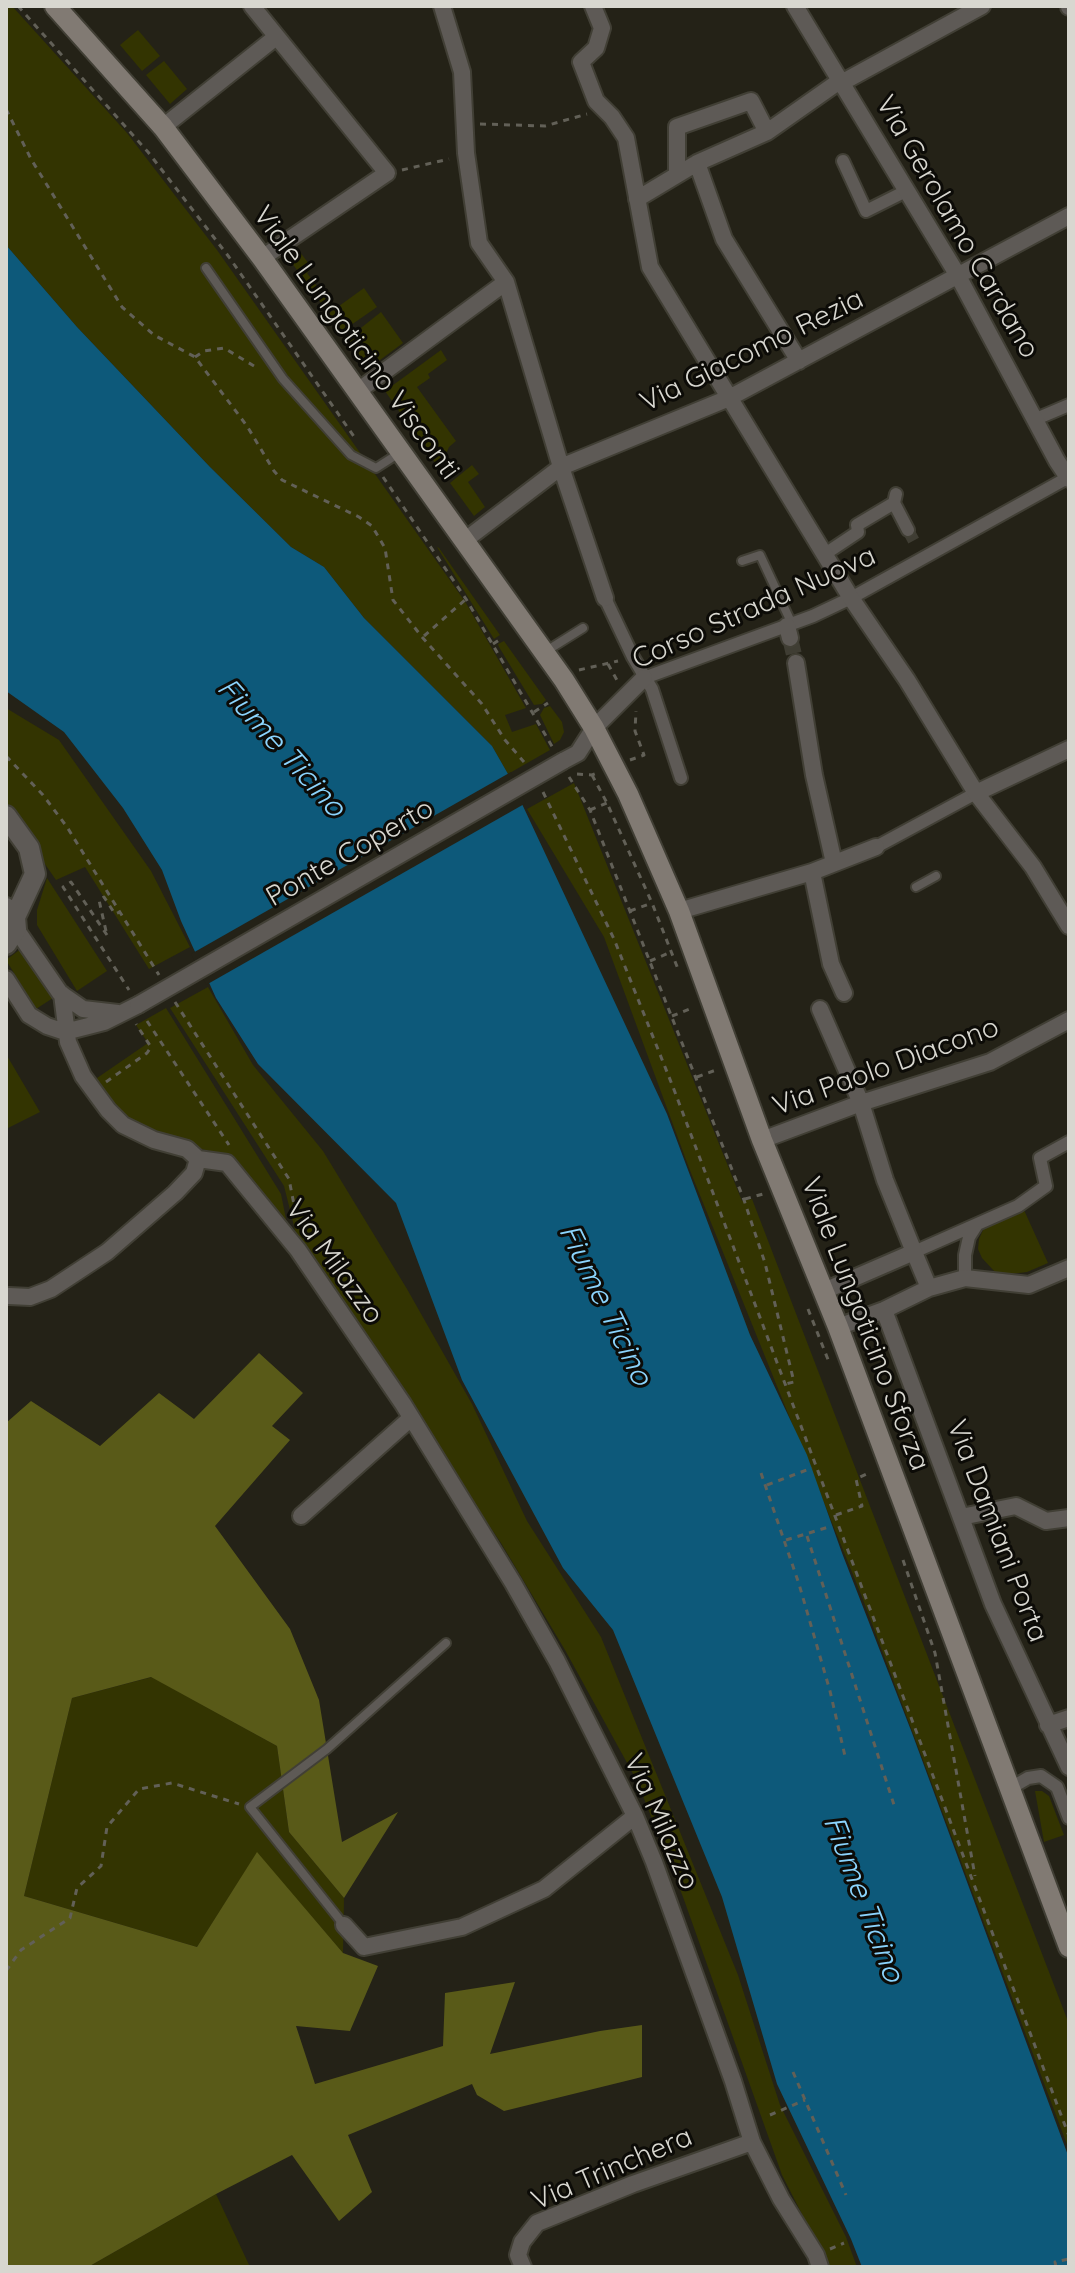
<!DOCTYPE html>
<style>
body{margin:0}
#map{position:relative;width:1075px;height:2273px;overflow:hidden;background:#242217;font-family:Quicksand,sans-serif}
canvas{display:block}
.frame{position:absolute;inset:0;border:8px solid #d8d7d0;pointer-events:none}
</style>
<div id="map">
<canvas width="1075" height="2273"></canvas>
<div class="frame"></div>
</div>
<script>
const c = document.querySelector('canvas').getContext('2d');
c.lineJoin = 'round';
function fillPath(path, color) {
  c.fillStyle = color;
  c.fill(path, 'evenodd');
}
function poly(rows) {
  const path = new Path2D();
  for (const r of rows) {
    path.moveTo(r[0], r[1]);
    for (let i = 2; i < r.length; i += 2) path.lineTo(r[i], r[i + 1]);
  }
  return path;
}
function trace(path, color, width, dash) {
  c.strokeStyle = color;
  c.lineWidth = width;
  c.lineCap = dash ? 'butt' : 'round';
  c.setLineDash(dash || []);
  c.stroke(path);
}
function label(font, color, halo, rows, align = 'center') {
  c.font = font + ' Quicksand,sans-serif';
  c.lineWidth = 6;
  c.setLineDash([]);
  c.textBaseline = 'middle';
  c.strokeStyle = halo;
  c.fillStyle = color;
  for (const [text, x, y, turn = 0] of rows) {
    c.save();
    c.translate(x, y);
    c.rotate((+turn || 0) * Math.PI / 180);
    c.textAlign = isNaN(turn) ? turn : align;
    if (halo) c.strokeText(text, 0, 0);
    c.fillText(text, 0, 0);
    c.restore();
  }
}
fillPath(poly([
 [6,6,12,6,127,133,217,250,466,603,526,708,505,715,512,732,536,724,550,750,508,774,492,746,364,618,324,567,291,547,210,467,77,327,6,245],
 [138,30,160,56,142,71,120,45],
 [164,61,187,89,170,104,146,75],
 [300,252,312,268,307,273,322,293,327,289,332,296,321,303,289,259],
 [364,288,377,307,341,332,328,314],
 [381,312,403,343,368,369,347,339],
 [441,350,447,360,428,374,430,378,417,387,456,441,449,447,441,465,438,467,385,391],
 [472,465,479,474,468,482,485,507,474,516,450,483],
 [437,547,439,548,500,635,494,639],
 [504,641,546,700,542,704,534,705,499,647,498,644],
 [550,706,562,722,564,732,560,740,554,744,540,715,544,708],
 [6,708,59,740,151,871,190,947,149,969,85,867,56,880,6,808],
 [574,783,742,1201,752,1199,1069,2024,1069,2150,862,1597,689,1168,604,937,527,809],
 [47,878,107,971,77,991,37,925,37,910],
 [22,948,53,998,36,1009,6,960],
 [208,987,253,1065,323,1151,407,1289,472,1404,527,1521,601,1637,738,1975,780,2105,846,2237,857,2267,829,2267,782,2175,683,1897,637,1781,565,1650,501,1543,427,1434,356,1319,296,1234,284,1186,170,1008],
 [166,1008,281,1194,289,1234,226,1155,185,1145,125,1121,104,1099,97,1078,148,1043,136,1025],
 [6,1054,40,1112,8,1128,6,1125],
 [1024,1210,1048,1263,1027,1272,1011,1274,995,1272,982,1258,978,1249,979,1239,983,1230,997,1221],
 [152,1677,277,1746,289,1832,344,1898,343,1953,257,1853,197,1947,24,1896,72,1698],
 [1035,1791,1042,1791,1049,1796,1064,1835,1044,1842],
 [216,2194,250,2267,88,2267]
]), '#333401');
fillPath(poly([
 [259,1353,303,1393,272,1426,290,1440,215,1526,290,1629,319,1700,342,1842,398,1812,344,1898,289,1832,277,1746,151,1677,72,1698,24,1896,197,1947,257,1852,343,1953,378,1966,350,2031,296,2026,315,2084,443,2046,445,1993,515,1982,490,2054,600,2031,642,2025,642,2077,504,2111,477,2095,472,2084,348,2135,372,2192,339,2221,292,2155,216,2194,88,2267,6,2267,6,1423,31,1401,100,1446,159,1393,194,1419]
]), '#595a18');
fillPath(poly([
 [6,245,77,327,210,467,291,547,324,567,364,618,492,746,508,774,667,1114,750,1335,807,1455,842,1553,912,1733,1069,2158,1069,2267,862,2267,851,2239,777,2084,722,1897,613,1630,563,1568,462,1380,396,1203,258,1064,216,998,181,921,162,870,123,808,64,732,6,691]
]), '#0d597a');
fillPath(poly([
 [511,772,526,803,206,985,191,954]
]), '#242217');
trace(poly([
 [908,530,916,545]
]), '#3f3d33', 12, [12, 6]);
trace(poly([
 [790,638,796,663]
]), '#3f3d33', 16, [16, 8]);
const service = poly([
 [206,268,283,379,351,455,376,468,401,452],
 [742,561,760,555,780,598],
 [784,607,792,624],
 [543,653,583,628],
 [916,887,936,876],
 [344,1925,250,1807,327,1749,446,1643]
]);
const pedestrian = poly([
 [843,161,866,211,906,191],
 [1036,419,1069,405],
 [894,503,908,530],
 [825,554,858,532,857,525,894,503,896,494],
 [605,598,633,657,652,689,681,778],
 [644,678,813,616,851,598,1069,477],
 [876,847,976,793],
 [914,1252,1018,1206,1046,1186,1040,1158,1069,1142],
 [965,1278,965,1255,969,1237,976,1226],
 [1009,1789,1028,1778,1041,1776,1057,1787,1069,1818]
]);
const minor = poly([
 [252,6,387,173,262,258],
 [442,6,462,72,466,153,479,243,506,282,561,467,605,598],
 [593,6,602,28,596,48,581,62,596,101,612,117,626,138,650,267,851,598,907,680,976,793,1033,867,1069,926],
 [795,6,957,274,1057,461,1069,479],
 [1069,6,1069,7],
 [843,82,982,6],
 [163,127,276,37],
 [697,163,724,239,799,361],
 [677,174,677,127,751,101,767,132],
 [637,199,697,163,767,132,841,80],
 [358,391,506,282],
 [464,541,561,467,729,398,1069,216],
 [787,626,790,638],
 [796,663,814,775,834,863],
 [563,761,578,753,594,728,644,678],
 [976,793,1069,749],
 [812,872,831,964,844,993],
 [679,911,812,872,876,847],
 [16,929,60,993,83,1009,118,1013],
 [6,979,29,1015,47,1026,65,1032,104,1022,138,1005],
 [62,994,68,1042,83,1076,108,1110,123,1125,154,1140,187,1149,198,1159],
 [820,1009,861,1103,885,1180,914,1252],
 [762,1140,861,1103,990,1062,1069,1020],
 [198,1159,227,1163,298,1250,403,1404,513,1583,557,1661,635,1816,654,1862,733,2081,752,2142,781,2199,816,2255,820,2267],
 [929,1288,965,1278,1029,1285,1069,1268],
 [824,1291,914,1252,929,1288,884,1310,838,1327],
 [9,1296,30,1297,51,1289,107,1252,175,1193,194,1173,198,1159],
 [884,1310,993,1604,1069,1767],
 [301,1516,411,1418],
 [961,1517,1016,1506,1046,1521,1069,1518],
 [1048,1725,1069,1718],
 [344,1925,364,1947,462,1927,544,1889,635,1816],
 [523,2267,518,2255,522,2242,537,2223,633,2184,752,2142]
]);
const tertiary = poly([
 [6,816,29,848,35,874,15,917],
 [6,944,16,929,15,917,6,908]
]);
const secondary = poly([
 [55,6,163,127,262,258,564,680,594,728,628,794,679,911,762,1140,838,1327,1069,1947]
]);
trace(service, '#413f35', 12);
trace(pedestrian, '#413f35', 16);
trace(minor, '#413f35', 20);
trace(tertiary, '#413f35', 24);
trace(secondary, '#413f35', 24);
trace(poly([
 [18,6,148,152,229,257,355,438],
 [6,109,31,159,122,307,154,335,195,357,247,426,274,471,282,480,359,517,372,526,385,548,393,600,422,637,482,704,505,740,524,762],
 [480,124,545,126,587,114],
 [402,170,449,159],
 [195,357,204,351,224,348,259,369],
 [383,477,466,599,553,748],
 [424,636,466,599],
 [493,644,502,638],
 [608,664,618,682],
 [579,670,618,661],
 [534,712,548,703],
 [6,756,43,795,67,827,159,975],
 [630,760,644,755,635,731,636,711],
 [577,774,592,775,597,773],
 [592,775,607,803,652,903,678,969],
 [569,777,590,810,744,1200,765,1263,794,1382,785,1384],
 [543,792,614,939,673,1087,1069,2136],
 [590,810,607,803],
 [630,911,652,903],
 [106,931,99,900,104,897,115,914,120,912],
 [107,935,71,882,63,887,129,990],
 [650,961,671,952],
 [175,1002,289,1179,297,1220],
 [672,1016,692,1008],
 [147,1021,229,1145],
 [697,1077,716,1070],
 [106,1082,147,1053,151,1047,136,1024],
 [745,1199,763,1194],
 [808,1309,829,1362],
 [761,1473,799,1584,830,1691,845,1756],
 [767,1485,812,1468],
 [836,1515,862,1506,856,1479,871,1472],
 [807,1536,895,1808],
 [786,1540,832,1526],
 [903,1560,935,1653,975,1876],
 [6,1971,21,1950,70,1918,77,1888,101,1866,107,1827,139,1789,172,1783,239,1804],
 [793,2072,846,2195],
 [770,2115,805,2100],
 [830,2249,844,2243],
 [1056,2267,1055,2262,1069,2259]
]), '#626057', 3, [6, 6]);
trace(service, '#5e5a56', 8);
trace(pedestrian, '#5e5a56', 12);
trace(minor, '#5e5a56', 16);
trace(tertiary, '#5e5a56', 20);
trace(secondary, '#817a73', 20);
const minorBridge = poly([
 [138,1005,563,761]
]);
trace(minorBridge, '#413f35', 20, []);
trace(minorBridge, '#5e5a56', 16);
label('28px', '#d8d7d0', '#0c0b07', [
 ["Via Gerolamo Cardano",957,227,60],
 ["Viale Lungoticino Visconti",356,343,54],
 ["Via Giacomo Rezia",752,351,-26],
 ["Corso Strada Nuova",754,608,-24],
 ["Ponte Coperto",350,853,-30],
 ["Via Paolo Diacono",886,1067,-20],
 ["Via Milazzo",334,1262,54],
 ["Viale Lungoticino Sforza",865,1324,69],
 ["Via Damiani Porta",997,1531,69],
 ["Via Milazzo",661,1822,66],
 ["Via Trinchera",612,2169,-23]
]);
label('italic 30px', '#8bd4fd', '#0c0b07', [
 ["Fiume Ticino",281,748,48],
 ["Fiume Ticino",605,1305,64],
 ["Fiume Ticino",863,1899,69]
]);
</script>
